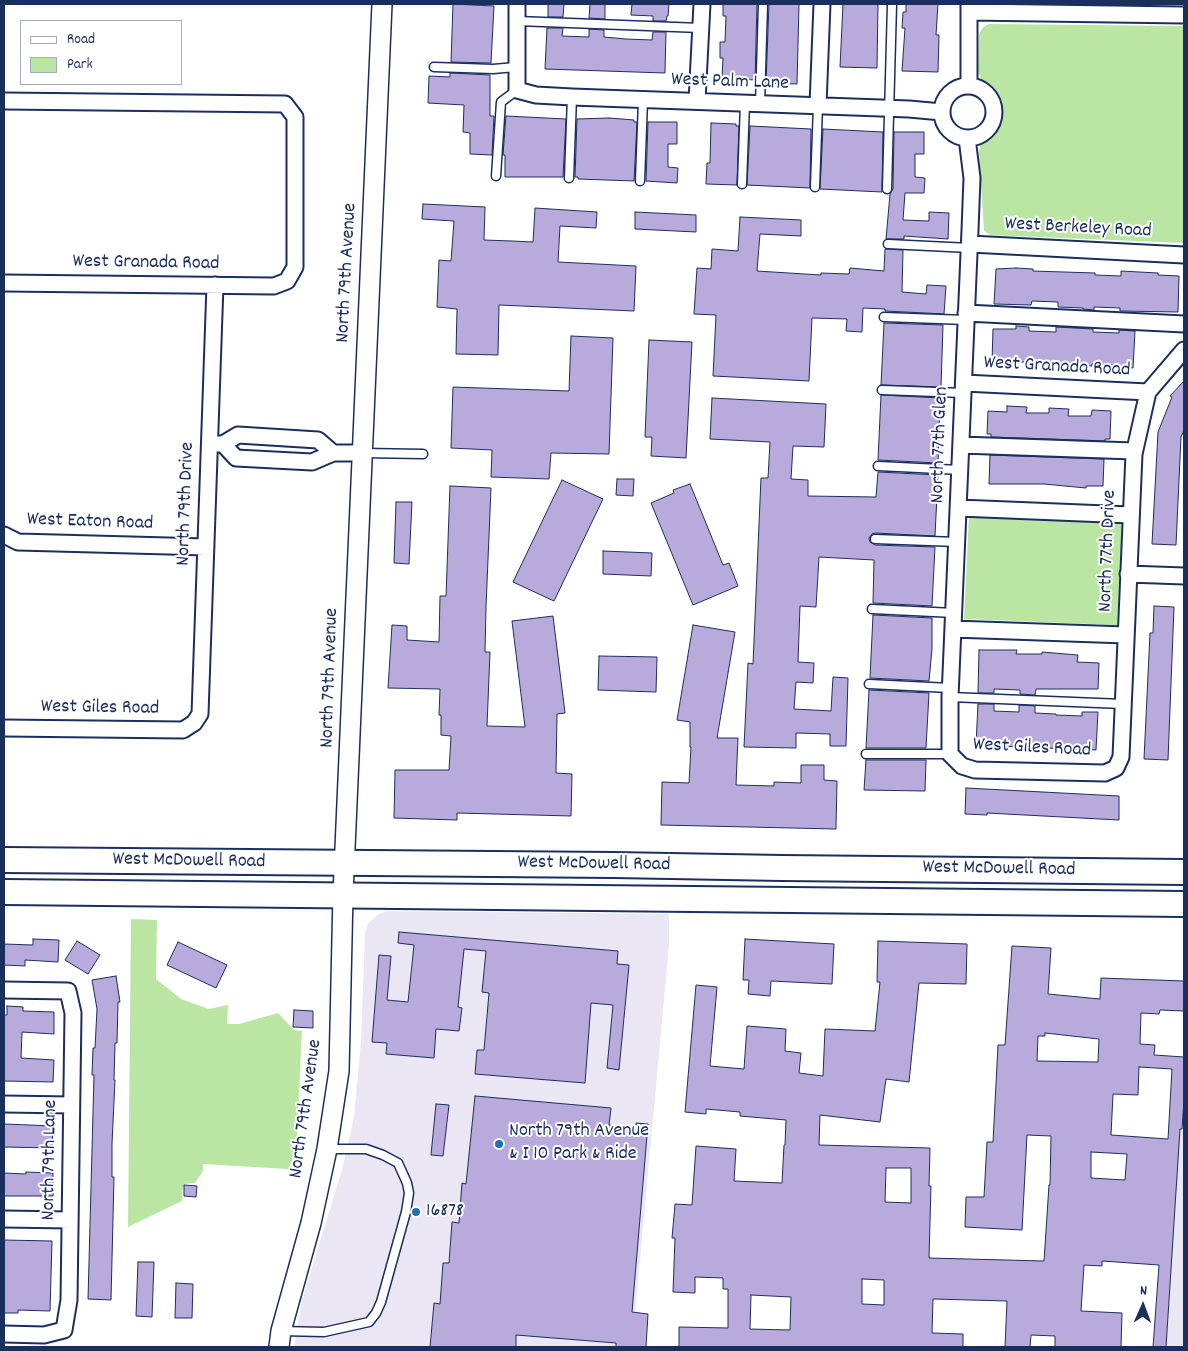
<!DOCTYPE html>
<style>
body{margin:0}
#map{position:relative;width:1188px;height:1351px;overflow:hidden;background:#fff;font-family:Dekko,sans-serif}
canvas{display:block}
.frame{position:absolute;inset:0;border:5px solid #1b2f5e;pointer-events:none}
.legend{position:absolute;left:20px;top:20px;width:162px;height:65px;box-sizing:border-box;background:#fff;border:1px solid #a4acbf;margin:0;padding:6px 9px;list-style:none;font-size:15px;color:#1b2f5e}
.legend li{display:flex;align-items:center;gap:10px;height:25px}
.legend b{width:25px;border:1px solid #a4acbf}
.north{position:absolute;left:1118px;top:1281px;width:50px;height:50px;-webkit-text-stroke:4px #fff;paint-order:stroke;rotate:2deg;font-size:14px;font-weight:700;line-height:20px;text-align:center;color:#1b2f5e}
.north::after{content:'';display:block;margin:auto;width:18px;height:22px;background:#1b2f5e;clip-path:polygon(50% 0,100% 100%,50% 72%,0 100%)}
</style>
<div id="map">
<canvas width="1188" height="1351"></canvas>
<div class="frame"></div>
<ul class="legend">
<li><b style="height:6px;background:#fff"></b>Road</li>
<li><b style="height:14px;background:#bae5a2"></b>Park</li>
</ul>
<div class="north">N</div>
</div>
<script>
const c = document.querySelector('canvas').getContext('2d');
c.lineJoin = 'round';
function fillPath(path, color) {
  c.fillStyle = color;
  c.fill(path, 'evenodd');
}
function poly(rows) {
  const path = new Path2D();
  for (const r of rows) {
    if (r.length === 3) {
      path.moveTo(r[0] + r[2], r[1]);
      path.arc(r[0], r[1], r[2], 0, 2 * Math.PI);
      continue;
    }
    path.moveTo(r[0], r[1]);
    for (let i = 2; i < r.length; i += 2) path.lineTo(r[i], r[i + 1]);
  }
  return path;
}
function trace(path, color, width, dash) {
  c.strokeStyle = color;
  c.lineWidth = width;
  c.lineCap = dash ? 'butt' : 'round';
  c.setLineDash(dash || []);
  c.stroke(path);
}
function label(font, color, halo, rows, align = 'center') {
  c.font = font + ' Dekko,sans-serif';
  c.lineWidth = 4;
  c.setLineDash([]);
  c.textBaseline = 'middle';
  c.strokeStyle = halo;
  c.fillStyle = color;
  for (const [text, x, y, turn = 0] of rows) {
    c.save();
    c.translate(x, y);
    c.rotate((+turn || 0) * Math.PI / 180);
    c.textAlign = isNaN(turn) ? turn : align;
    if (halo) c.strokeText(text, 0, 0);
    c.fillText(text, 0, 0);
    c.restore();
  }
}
fillPath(poly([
 [387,911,669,914,669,945,632,1347,294,1347,302,1300,342,1170,354,1117,361,1041,365,933,368,923,379,914],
 [1184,1069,1184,1347,1166,1347]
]), '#eae6f4');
fillPath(poly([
 [989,24,1184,26,1184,243,990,235,984,231,979,153,980,144,992,132,997,122,999,109,996,97,989,86,981,79,978,72,979,34,983,27],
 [969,515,1122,522,1117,625,964,619],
 [131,919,157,920,156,979,181,999,209,1009,228,1005,227,1024,239,1024,278,1013,294,1030,302,1031,296,1153,288,1169,203,1164,203,1171,195,1183,183,1184,182,1201,128,1227]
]), '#bae5a2');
const building = poly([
 [453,4,494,6,491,63,451,62,453,4],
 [548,4,564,4,563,17,548,17,548,4],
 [590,4,605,4,605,19,589,18,590,4],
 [632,4,669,4,668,16,667,16,666,21,653,21,653,16,631,15,632,4],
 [723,4,757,4,755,80,722,78,723,58,720,58,720,42,725,42,726,16,723,16,723,4],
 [769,4,799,4,797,84,766,83,769,4],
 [843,4,878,4,877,68,840,67,843,4],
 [906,4,938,4,936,35,939,35,938,72,902,71,905,28,902,28,903,12,906,12,906,4],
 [547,28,563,28,562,36,589,37,589,29,604,30,604,37,626,39,652,40,653,32,666,32,665,73,545,69,547,28],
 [450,73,490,75,490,116,494,116,492,155,470,154,470,133,463,132,464,105,428,103,429,76,450,77,450,73],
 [506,116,566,119,563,177,505,177,505,155,503,155,506,116],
 [609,118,634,120,634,122,637,122,634,181,578,179,578,177,575,177,577,119,609,118],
 [648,122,677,122,677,144,668,144,668,167,678,168,677,183,646,181,648,122],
 [711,123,736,124,736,126,739,126,737,185,706,184,707,163,710,163,711,123],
 [750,126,811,129,810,188,747,185,750,126],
 [823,129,883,132,882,192,820,189,823,129],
 [894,132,924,132,924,154,915,154,915,177,925,178,924,193,905,193,903,220,929,221,929,212,949,213,948,239,904,236,904,239,886,239,890,194,893,189,894,132],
 [423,204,485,207,484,240,512,241,533,242,535,208,597,212,596,228,560,226,558,262,636,266,634,311,499,305,498,355,456,354,457,309,437,307,439,260,451,261,454,221,422,219,423,204],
 [635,212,696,215,696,232,635,229,635,212],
 [740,217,801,220,801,236,760,234,757,271,821,275,821,273,849,274,850,268,884,271,885,249,903,250,902,292,926,294,927,285,946,286,944,314,885,311,885,309,863,308,862,332,846,331,847,319,812,318,809,381,713,376,716,315,694,314,697,268,711,269,712,249,738,251,740,217],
 [1016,268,1033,269,1033,271,1095,273,1095,275,1121,276,1121,271,1158,273,1158,275,1179,276,1178,312,1120,311,1120,308,1094,307,1094,310,1083,309,1083,308,1058,307,1058,302,1032,301,1031,305,994,304,996,269,1016,268],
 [884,323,943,325,941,387,881,385,884,323],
 [1016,326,1029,327,1029,331,1056,332,1056,327,1093,329,1093,332,1119,333,1119,330,1135,331,1133,368,1118,367,1118,365,1092,364,1092,366,1055,364,1055,362,992,362,993,329,1016,329,1016,326],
 [571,336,613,338,609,454,551,453,549,479,491,477,492,450,451,448,453,387,569,391,571,336],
 [649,340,692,342,686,458,651,456,652,437,645,437,649,340],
 [1184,381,1184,430,1181,437,1176,545,1152,544,1158,432,1172,397,1170,396,1184,381],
 [881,395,940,398,938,463,878,460,881,395],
 [712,398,826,404,824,447,793,446,791,479,808,480,808,496,876,497,878,472,938,475,935,536,875,533,872,534,869,538,870,542,875,545,935,547,932,606,873,603,874,560,819,557,816,607,800,606,798,662,814,663,813,683,796,682,794,709,831,711,833,677,848,678,846,746,830,746,830,734,796,733,796,748,744,747,748,663,753,664,761,478,768,478,770,442,710,439,712,398],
 [1007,406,1027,407,1026,413,1049,413,1049,408,1069,409,1068,416,1091,416,1092,410,1111,411,1110,439,1105,439,1105,441,991,437,991,434,987,434,988,411,1007,412,1007,406],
 [990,455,1104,459,1103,486,1086,486,1086,488,1044,484,989,484,990,455],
 [617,479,634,479,633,496,616,495,617,479],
 [562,480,603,499,554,601,513,582,562,480],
 [690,484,723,565,729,563,738,586,693,605,651,503,674,493,673,490,690,484],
 [450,486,491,488,486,607,485,652,490,652,487,726,525,727,512,621,553,616,565,713,557,714,556,773,572,774,571,816,457,813,457,820,394,818,395,770,449,770,451,736,441,735,441,715,439,715,440,689,388,688,392,625,407,626,407,640,439,642,440,596,446,596,450,486],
 [396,502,412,502,409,564,394,563,396,502],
 [603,551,652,553,651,576,603,574,603,551],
 [1154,606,1174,607,1168,760,1144,759,1150,633,1153,633,1154,606],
 [873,615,932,618,932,649,929,681,870,678,873,615],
 [693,625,735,632,717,738,738,738,736,785,774,786,774,782,801,783,801,765,824,765,824,780,837,781,836,829,661,825,662,782,689,783,691,747,690,747,690,722,677,720,693,625],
 [979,650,1017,650,1016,654,1042,654,1042,652,1078,655,1077,662,1099,663,1098,689,1036,689,1035,695,1020,694,1020,690,994,689,994,693,978,693,979,650],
 [599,656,657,657,656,692,598,690,599,656],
 [869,690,929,693,926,748,866,748,869,690],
 [978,704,994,704,994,711,1019,712,1019,705,1035,706,1035,713,1056,714,1056,715,1082,716,1082,712,1098,712,1096,750,976,745,978,704],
 [866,760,926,760,925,791,864,790,866,760],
 [966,788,1119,796,1119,820,987,813,987,815,965,814,966,788],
 [399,932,618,951,617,964,629,965,619,1070,607,1068,613,1005,591,1003,585,1083,475,1074,477,1050,484,1050,489,993,482,992,486,951,464,949,458,1007,462,1008,459,1031,436,1029,434,1058,386,1054,387,1043,372,1042,379,955,391,956,387,1000,408,1002,414,945,398,943,399,932],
 [33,939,59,940,58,962,25,960,25,966,4,965,4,944,33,945,33,939],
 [745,939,834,944,832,984,771,981,770,996,748,994,749,980,743,980,745,939],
 [77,941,100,955,88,974,65,960,77,941],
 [878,941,967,944,966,984,919,983,909,1082,886,1079,880,1122,820,1115,819,1145,930,1148,929,1186,931,1186,929,1258,1044,1261,1049,1185,1050,1185,1051,1136,1027,1135,1022,1230,965,1227,966,1197,984,1197,987,1142,993,1142,998,1045,1005,1045,1012,946,1051,948,1048,994,1100,999,1101,978,1184,981,1184,1011,1160,1010,1159,1014,1141,1013,1140,1044,1155,1045,1154,1055,1184,1057,1184,1100,1182,1129,1180,1129,1166,1347,1153,1347,1159,1265,1102,1261,1102,1266,1084,1265,1081,1311,1122,1313,1121,1347,1055,1347,1055,1336,1031,1335,1030,1347,1005,1347,1007,1301,933,1299,932,1333,963,1334,963,1347,679,1347,679,1327,728,1328,728,1289,723,1289,723,1278,695,1277,695,1293,673,1292,675,1238,672,1238,675,1204,692,1205,696,1146,736,1149,734,1181,782,1183,784,1145,785,1145,786,1120,740,1116,740,1112,706,1109,706,1114,685,1112,696,985,717,987,710,1066,744,1069,747,1026,786,1029,785,1051,801,1053,799,1073,823,1076,825,1029,875,1031,880,982,877,982,878,941],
 [1045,1033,1099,1039,1098,1062,1037,1061,1038,1036,1045,1036,1045,1033],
 [1139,1067,1172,1069,1168,1139,1111,1135,1113,1094,1138,1095,1139,1067],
 [1091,1152,1127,1154,1125,1180,1091,1178,1091,1152],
 [886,1168,911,1168,911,1203,885,1202,886,1168],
 [862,1279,884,1280,884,1305,862,1304,862,1279],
 [751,1295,791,1297,790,1330,750,1329,751,1295],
 [178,942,227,965,216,988,167,965,178,942],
 [116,976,120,1002,118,1002,117,1043,115,1043,114,1080,115,1080,112,1144,112,1177,114,1177,111,1300,88,1299,94,1075,92,1075,93,1048,95,1048,97,1009,92,980,116,976],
 [7,1006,23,1007,23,1011,54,1012,54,1034,22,1032,21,1058,54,1060,53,1082,4,1081,4,1015,7,1015,7,1006],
 [294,1010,313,1011,313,1028,293,1027,294,1010],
 [475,1096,611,1108,609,1125,636,1128,636,1123,648,1124,632,1312,648,1314,646,1347,616,1347,616,1343,516,1335,516,1347,430,1347,434,1303,440,1304,443,1263,449,1263,452,1222,459,1223,462,1183,466,1184,475,1096],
 [436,1104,449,1105,443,1156,431,1155,436,1104],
 [4,1124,53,1126,52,1148,4,1147,4,1124],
 [26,1172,53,1173,53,1196,4,1196,4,1173,26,1174,26,1172],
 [184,1185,197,1186,196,1197,184,1196,184,1185],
 [4,1240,52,1241,50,1311,18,1310,18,1313,4,1313,4,1240],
 [138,1262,154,1262,152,1317,136,1316,138,1262],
 [176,1283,193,1284,192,1318,175,1318,176,1283]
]);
fillPath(building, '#b8aadb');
trace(building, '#1b2f5e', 1);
const service = poly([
 [517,21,701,28],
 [434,67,493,69,516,67],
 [760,104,763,4],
 [496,176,501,102,517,90],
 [569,178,572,97],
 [640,181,643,100],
 [742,184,745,103],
 [815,187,818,105],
 [887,189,892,4],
 [888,244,970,248],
 [884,317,966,320],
 [882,390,963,393],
 [363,453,423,454],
 [878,466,960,470],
 [875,539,957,542],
 [872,609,954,613],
 [869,684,950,688],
 [950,697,1123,704],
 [866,754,950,754],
 [281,1331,324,1332,369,1322,376,1313,381,1302,406,1212,409,1193,407,1183,398,1163,383,1155,366,1149,327,1149]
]);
const minor = poly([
 [517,4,517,90,536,95,572,97,909,109,942,112],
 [969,12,1184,15],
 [969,86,969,4],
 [968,112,26],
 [4,101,285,104,295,117,295,267,287,281,274,286,4,283],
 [697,101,702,4],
 [818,105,822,4],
 [967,138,972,178,970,230,950,697,950,754,962,766,975,770,1105,773,1116,768,1121,757,1134,454,1148,392,1184,350],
 [970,244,1184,255],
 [966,313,1184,324],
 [964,383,1148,392],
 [214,444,223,444,238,435,318,440,333,453],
 [223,444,236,458,312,462,333,453,362,453],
 [961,445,1134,451],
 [959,508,1131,515],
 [4,535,18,542,206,547],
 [1128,574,1184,576],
 [953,629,1126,635],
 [4,728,183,730,194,723,200,714,215,285],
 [4,990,68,991,73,1013,69,1300,64,1330,44,1335,4,1334],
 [4,1104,71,1105],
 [4,1219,70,1220]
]);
const tertiary = poly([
 [279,1347,281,1331,311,1223,327,1149,339,1071,343,894,382,4]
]);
const primary = poly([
 [4,860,614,865,782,868,1184,872],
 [4,892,1184,904]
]);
trace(service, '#1b2f5e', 11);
trace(minor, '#1b2f5e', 19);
trace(tertiary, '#1b2f5e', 22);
trace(primary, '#1b2f5e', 28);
trace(service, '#fff', 8);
trace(minor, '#fff', 15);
trace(tertiary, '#fff', 19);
trace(primary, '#fff', 24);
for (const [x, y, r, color] of [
 [499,1144,5,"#1f6fb2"],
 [416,1212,5,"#1f6fb2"]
]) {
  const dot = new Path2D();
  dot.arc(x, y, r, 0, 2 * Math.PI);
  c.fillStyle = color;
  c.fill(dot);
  trace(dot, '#fff', 2);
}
label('20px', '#1b2f5e', '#fff', [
 ["West Palm Lane",730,83,2],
 ["West Berkeley Road",1078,229,3],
 ["West Granada Road",146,264,1],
 ["North 79th Avenue",348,273,-87],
 ["West Granada Road",1057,368,3],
 ["North 77th Glen",941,445,-88],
 ["North 79th Drive",187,504,-88],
 ["West Eaton Road",90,523,2],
 ["North 77th Drive",1109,551,-88],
 ["North 79th Avenue",331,678,-88],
 ["West Giles Road",100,709,1],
 ["West Giles Road",1032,749,3],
 ["West McDowell Road",189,862,1],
 ["West McDowell Road",594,865,1],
 ["West McDowell Road",999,870,1],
 ["North 79th Avenue",307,1109,-82],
 ["North 79th Lane",51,1160,-89]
]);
label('20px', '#1b2f5e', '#fff', [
 ["North 79th Avenue",509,1132],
 ["& I 10 Park & Ride",509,1155],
 ["16878",426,1212]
], 'left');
</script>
